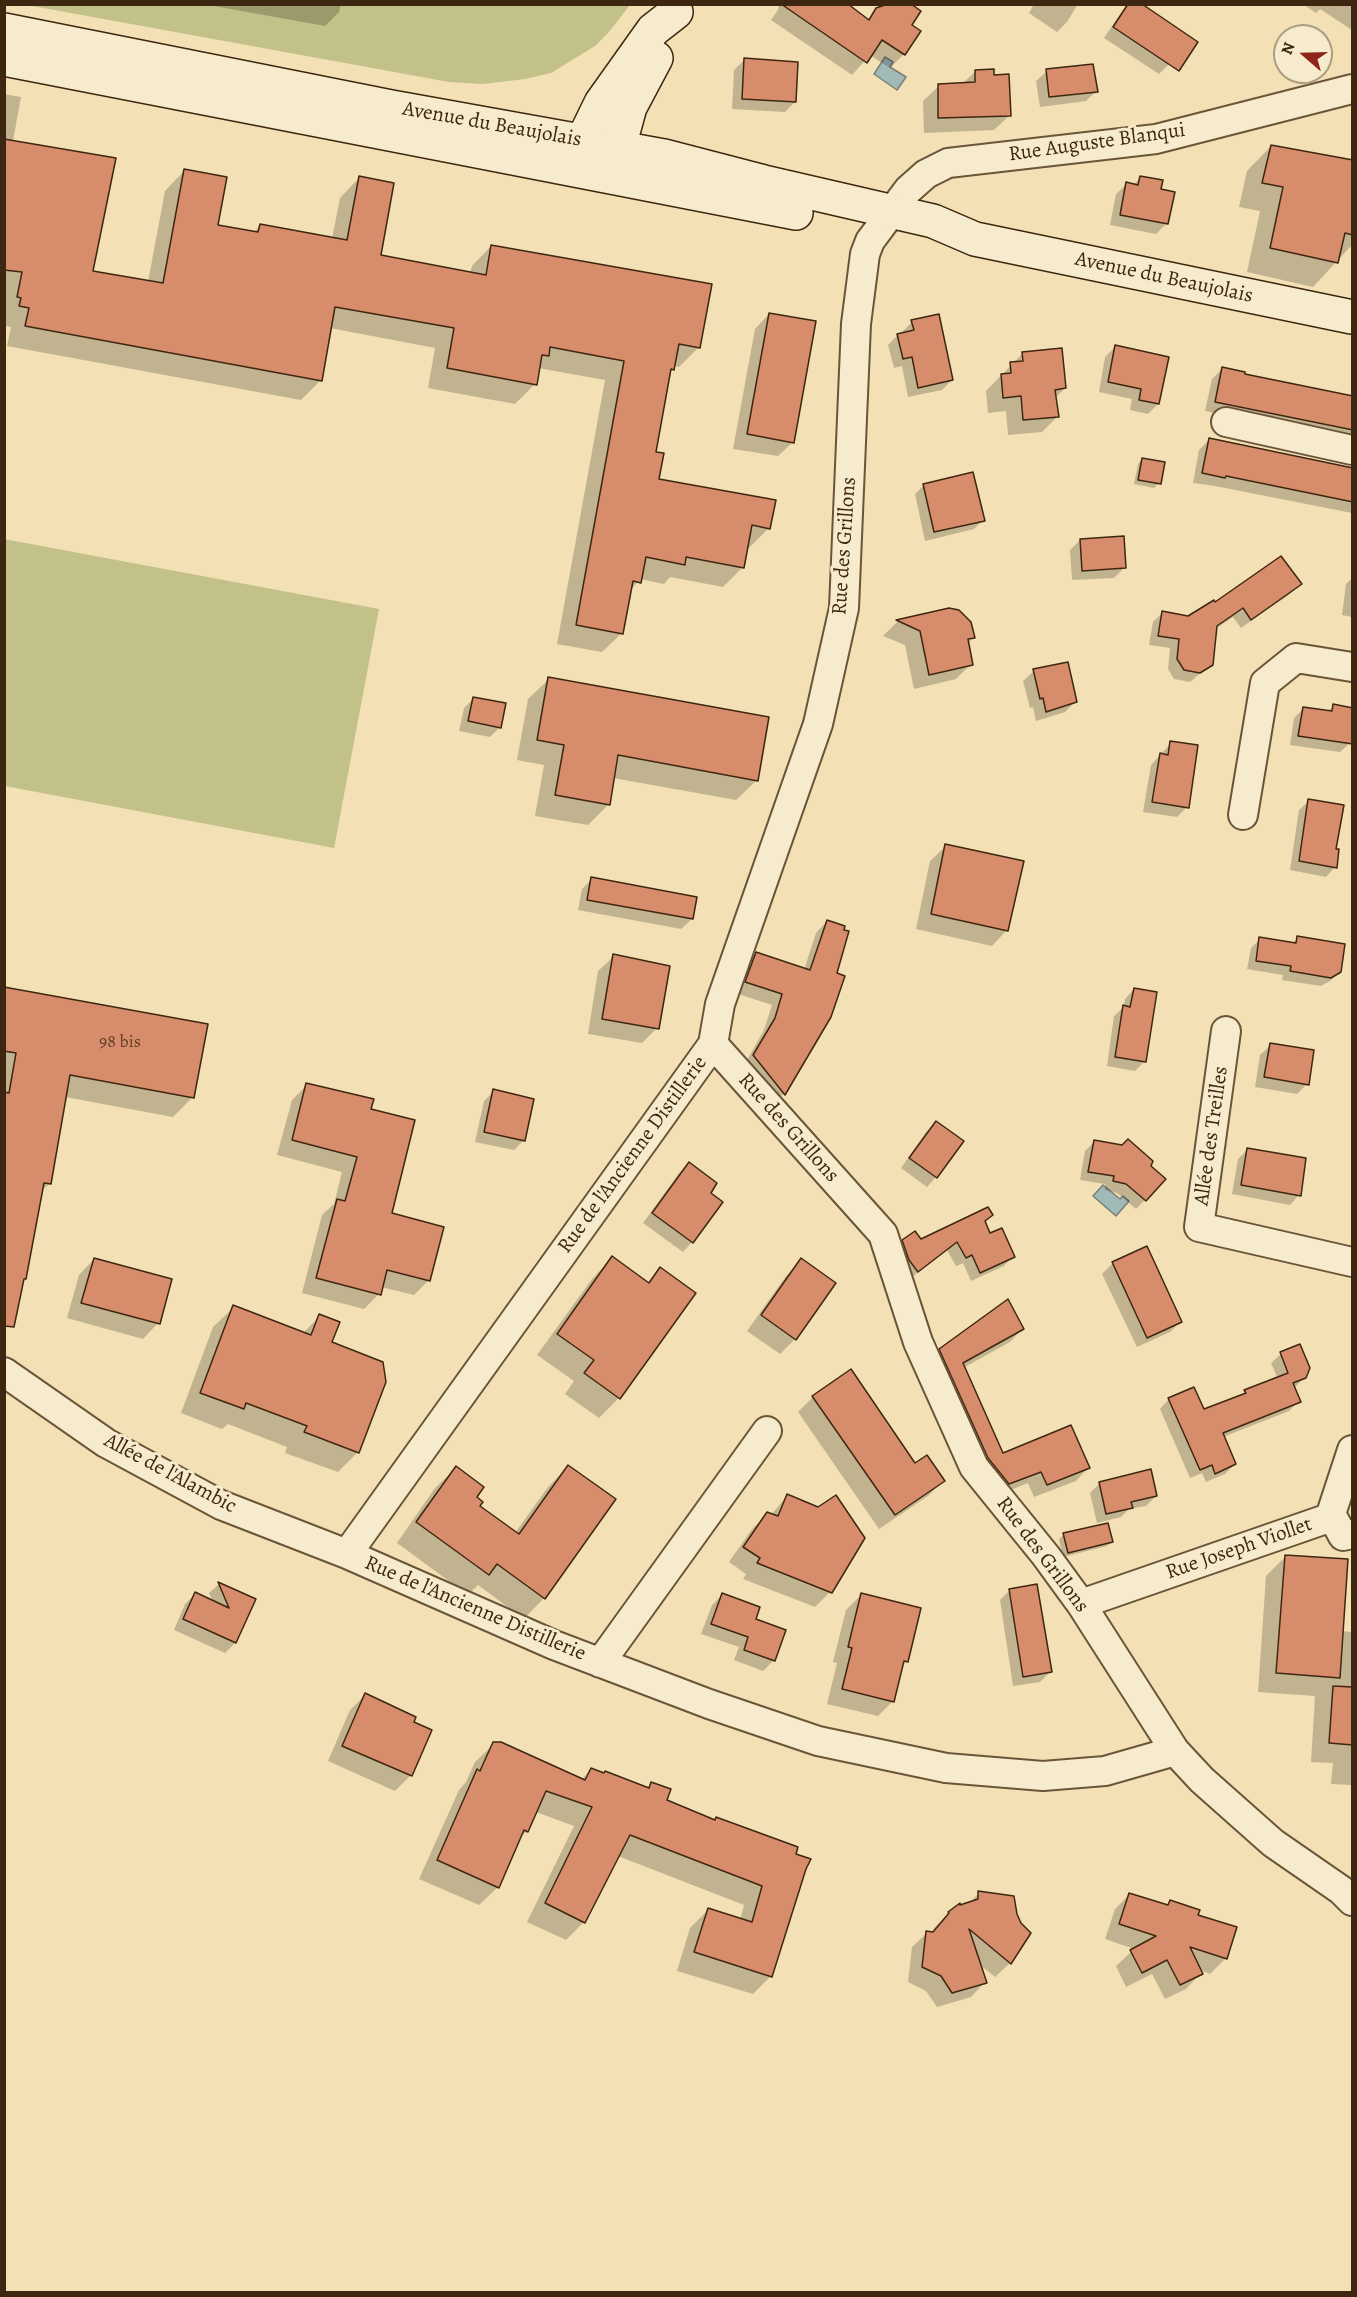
<!DOCTYPE html>
<meta charset="utf-8">
<style>
body{margin:0}
#map{position:relative;width:1357px;height:2297px;overflow:hidden;background:#f3e0b4;font-family:Alegreya,serif}
canvas{display:block}
.frame{position:absolute;inset:0;border:6px solid #3e2710;pointer-events:none}
.north{position:absolute;left:1273px;top:24px;width:60px;height:60px;box-sizing:border-box;background:#f7ebce;border:2px solid #ad9d82;border-radius:50%;rotate:290deg;font-size:16px;font-weight:700;line-height:24px;text-align:center;color:#3e2710}
.north::after{content:'';display:block;margin:auto;width:21px;height:27px;background:#8f2418;clip-path:polygon(50% 0,100% 100%,50% 72%,0 100%)}
</style>
<div id="map">
<canvas width="1357" height="2297"></canvas>
<div class="frame"></div>
<div class="north">N</div>
</div>
<script>
const c = document.querySelector('canvas').getContext('2d');
c.lineJoin = 'round';
function fillPath(path, color) {
  c.fillStyle = color;
  c.fill(path, 'evenodd');
}
function poly(rows) {
  const path = new Path2D();
  for (const r of rows) {
    path.moveTo(r[0], r[1]);
    for (let i = 2; i < r.length; i += 2) path.lineTo(r[i], r[i + 1]);
  }
  return path;
}
function trace(path, color, width, dash) {
  c.strokeStyle = color;
  c.lineWidth = width;
  c.lineCap = dash ? 'butt' : 'round';
  c.setLineDash(dash || []);
  c.stroke(path);
}
function label(font, color, halo, rows, align = 'center') {
  c.font = font + ' Alegreya,serif';
  c.lineWidth = 6;
  c.setLineDash([]);
  c.textBaseline = 'middle';
  c.strokeStyle = halo;
  c.fillStyle = color;
  for (const [text, x, y, turn = 0] of rows) {
    c.save();
    c.translate(x, y);
    c.rotate((+turn || 0) * Math.PI / 180);
    c.textAlign = isNaN(turn) ? turn : align;
    if (halo) c.strokeText(text, 0, 0);
    c.fillText(text, 0, 0);
    c.restore();
  }
}
fillPath(poly([
 [27,5,630,5,608,33,595,46,551,73,525,79,483,84,449,82],
 [4,539,379,609,334,848,5,786]
]), '#c1c189');
const water = poly([
 [885,57,893,62,890,67,906,77,897,90,874,74,885,57],
 [1103,1185,1120,1199,1123,1196,1129,1201,1116,1216,1093,1196,1103,1185]
]);
fillPath(water, '#a0bab8');
trace(water, '#797f75', 1.5);
fillPath(poly([
 [203,4,341,4,339,12,325,26],
 [779,4,845,4,867,20,886,4,908,4,910,25,919,31,904,54,890,68,870,55,852,75,771,20,778,10],
 [1034,4,1078,4,1067,22,1057,32,1029,13],
 [1127,4,1140,4,1169,64,1159,74,1104,38],
 [1303,4,1352,4,1352,30,1320,9,1316,13],
 [744,60,795,102,785,112,732,109,734,70],
 [976,71,1010,115,994,130,924,133,923,101,939,86,962,84],
 [1047,71,1096,91,1086,101,1040,107,1036,81],
 [4,94,21,97,13,141,92,272,148,282,165,191,184,171,217,226,253,233,260,226,332,239,340,198,359,178,380,256,470,273,472,266,491,246,699,347,679,367,673,366,669,373,655,453,658,480,769,528,749,548,746,547,743,567,723,587,670,577,664,584,640,579,629,592,622,633,602,652,557,644,605,380,538,368,535,384,515,404,428,388,435,348,330,328,321,380,301,400,7,346,11,327,4,326],
 [1271,146,1352,161,1352,245,1313,287,1247,272,1260,211,1239,207,1247,171],
 [1141,177,1159,190,1173,193,1166,224,1156,234,1110,225,1116,194,1127,184,1133,185],
 [769,314,793,442,778,456,733,449,755,329],
 [912,322,952,380,942,390,908,397,902,366,894,368,888,345,898,335,903,334,902,332],
 [1115,347,1158,404,1148,414,1130,410,1132,399,1099,392,1105,357],
 [1023,353,1065,388,1055,398,1057,417,1042,432,1008,435,1006,411,988,413,986,391],
 [1222,369,1243,376,1352,398,1352,441,1205,411,1212,379],
 [1209,440,1352,470,1352,513,1215,486,1193,483,1199,450],
 [1142,460,1159,483,1154,488,1134,484,1138,464],
 [924,485,983,520,974,529,925,541,915,494],
 [1080,540,1124,568,1114,578,1072,580,1070,550],
 [1352,578,1352,617,1342,615,1346,584],
 [1300,584,1290,594,1241,628,1233,617,1215,629,1211,664,1190,682,1174,679,1168,669,1170,648,1149,645,1153,622,1162,613,1189,618,1215,604],
 [955,610,973,638,967,644,971,664,956,679,914,689,905,645,883,636,897,622],
 [1034,671,1075,702,1065,712,1036,721,1033,707,1030,708,1023,681],
 [549,679,757,780,736,800,613,778,608,805,588,825,535,816,544,765,517,760,528,699],
 [474,698,500,727,490,737,459,731,464,708],
 [1334,706,1350,743,1340,752,1290,745,1294,718,1303,709,1327,712],
 [1171,743,1187,807,1177,817,1143,812,1151,765],
 [1309,801,1335,850,1335,867,1326,877,1290,870,1299,810],
 [946,846,1007,930,992,946,916,929,930,861],
 [592,879,692,919,681,929,578,910,582,889],
 [827,921,835,974,829,1016,783,1094,773,1105,743,1067,764,1030,772,1005,735,993,745,965,756,954,804,970,816,933],
 [1298,938,1340,971,1330,981,1321,986,1282,980,1283,975,1247,969,1251,948,1260,939,1292,944],
 [614,956,657,1028,642,1043,588,1034,598,971],
 [4,988,193,1097,173,1117,65,1097,49,1184,40,1192,24,1279,5,1298],
 [1134,989,1144,1062,1135,1071,1107,1066,1114,1016,1124,1007,1125,999],
 [1271,1045,1307,1084,1297,1094,1255,1087,1260,1055],
 [307,1085,369,1110,390,1214,429,1280,414,1295,381,1287,379,1294,364,1309,302,1293,322,1215,334,1204,342,1172,277,1155,292,1100],
 [494,1091,524,1140,514,1150,475,1142,484,1101],
 [936,1123,936,1177,927,1187,901,1168,926,1132],
 [1094,1142,1145,1200,1136,1209,1117,1193,1105,1190,1105,1184,1080,1180,1085,1151],
 [1247,1150,1299,1195,1290,1205,1232,1194,1238,1159],
 [689,1164,709,1193,721,1202,692,1242,683,1252,643,1223,679,1173],
 [983,1222,990,1235,1013,1256,1004,1266,971,1281,963,1263,956,1266,947,1250,908,1280,894,1251,903,1242,921,1240],
 [1146,1248,1180,1322,1170,1332,1137,1347,1102,1274,1112,1264],
 [612,1258,647,1283,661,1269,619,1398,599,1418,565,1394,574,1381,537,1355,592,1279],
 [94,1259,158,1323,143,1339,67,1318,79,1275],
 [801,1260,795,1339,780,1354,747,1331,786,1276],
 [234,1307,303,1333,320,1316,330,1343,358,1452,338,1472,285,1453,287,1447,228,1424,222,1429,181,1413,213,1327],
 [1022,1329,1010,1342,963,1368,1003,1455,1088,1468,1076,1481,1034,1497,1028,1483,996,1496,928,1363,940,1350],
 [1299,1346,1305,1377,1295,1387,1299,1401,1289,1411,1223,1437,1235,1464,1225,1474,1206,1482,1202,1473,1190,1478,1160,1409,1169,1399,1204,1411,1240,1397,1245,1392,1278,1379,1271,1363,1281,1354],
 [813,1397,915,1465,943,1481,928,1496,879,1529,798,1412],
 [568,1467,544,1598,524,1619,478,1585,468,1595,397,1543,435,1488,456,1468,475,1498,478,1507,515,1533,548,1487],
 [1150,1471,1156,1496,1146,1506,1129,1509,1121,1517,1097,1523,1090,1493,1099,1484],
 [787,1496,830,1592,815,1607,743,1579,746,1574,729,1562,752,1529,767,1514,771,1515],
 [1064,1535,1111,1542,1107,1546,1063,1557,1059,1539],
 [1285,1557,1341,1631,1352,1632,1352,1785,1331,1784,1333,1763,1311,1762,1315,1696,1258,1692,1266,1576],
 [219,1584,254,1600,235,1643,225,1653,174,1630,185,1604,195,1594,213,1602,209,1593],
 [1010,1590,1050,1672,1040,1682,1013,1686,1000,1600],
 [722,1595,754,1620,784,1631,773,1661,763,1671,734,1660,739,1647,701,1634,712,1605],
 [861,1595,906,1661,902,1666,893,1701,878,1716,827,1704,837,1663,833,1662,846,1610],
 [365,1695,412,1723,411,1775,395,1791,328,1761,350,1710],
 [494,1744,581,1780,591,1770,646,1789,652,1783,665,1801,714,1821,716,1819,796,1848,771,1976,753,1994,677,1971,690,1928,708,1910,740,1920,744,1905,618,1856,584,1922,566,1940,527,1922,574,1826,536,1812,527,1831,518,1840,498,1887,479,1905,419,1879,459,1790,466,1782,475,1762],
 [979,1893,1010,1963,995,1977,979,1964,985,1982,971,1997,937,2007,926,1991,908,1982,912,1947,927,1933,932,1933,934,1928,949,1913,959,1905,967,1905],
 [1130,1894,1166,1906,1170,1902,1196,1916,1226,1958,1210,1974,1200,1970,1201,1973,1186,1989,1165,1999,1152,1974,1126,1987,1116,1966,1134,1949,1105,1939,1115,1909]
]), '#0003');
const building = poly([
 [781,4,848,4,869,20,876,8,888,4,911,4,921,11,912,25,921,31,905,55,882,40,867,63,781,4],
 [1128,4,1142,4,1198,42,1179,71,1113,27,1128,4],
 [744,58,798,62,796,102,742,99,744,58],
 [1093,64,1098,92,1049,97,1046,69,1093,64],
 [994,69,994,75,1009,74,1011,116,938,118,938,84,975,82,975,70,994,69],
 [4,139,116,158,93,271,163,283,184,169,227,177,218,225,258,232,260,224,347,240,359,176,394,183,381,255,486,275,491,245,712,284,700,348,679,344,674,370,671,369,656,452,664,453,659,479,776,500,770,529,752,525,744,568,686,557,685,565,646,557,641,583,633,581,623,634,576,625,624,361,550,347,549,356,542,355,537,385,447,368,454,328,335,307,322,381,25,326,29,308,19,306,21,298,17,297,22,272,4,270,4,139],
 [1271,145,1353,160,1353,235,1345,233,1338,263,1270,248,1283,187,1262,183,1271,145],
 [1140,176,1163,180,1161,189,1175,192,1168,224,1120,215,1126,182,1138,185,1140,176],
 [769,313,816,321,794,443,747,434,769,313],
 [939,314,953,380,918,388,912,357,903,359,897,334,914,330,911,320,939,314],
 [1115,345,1169,357,1159,404,1139,400,1141,389,1108,382,1115,345],
 [1062,348,1066,388,1055,390,1059,417,1023,420,1021,396,1003,398,1001,374,1011,373,1010,362,1023,361,1022,352,1062,348],
 [1222,367,1245,372,1245,374,1353,396,1353,430,1215,402,1222,367],
 [1209,438,1353,468,1353,502,1226,476,1225,478,1202,473,1209,438],
 [1142,458,1165,462,1161,484,1138,480,1142,458],
 [973,472,985,521,934,532,923,484,973,472],
 [1124,536,1126,568,1082,571,1080,539,1124,536],
 [1281,556,1302,584,1251,620,1243,608,1217,626,1213,665,1200,673,1184,670,1177,659,1179,639,1158,636,1162,611,1188,616,1214,600,1215,602,1281,556],
 [949,608,959,610,971,622,975,638,968,639,973,665,929,675,920,631,896,620,949,608],
 [1068,662,1077,702,1046,712,1043,698,1040,699,1033,669,1068,662],
 [548,677,769,717,758,781,618,755,610,805,555,795,564,745,537,740,548,677],
 [473,697,506,703,501,728,468,721,473,697],
 [1333,704,1353,708,1353,744,1298,736,1303,707,1332,711,1333,704],
 [1170,741,1198,745,1189,808,1152,802,1160,753,1168,755,1170,741],
 [1308,799,1344,805,1336,849,1339,849,1337,868,1299,861,1308,799],
 [945,844,1024,861,1008,931,931,914,945,844],
 [591,877,697,897,693,919,587,900,591,877],
 [827,920,845,926,844,930,849,931,837,973,845,976,831,1017,785,1095,753,1055,775,1018,782,994,745,982,756,952,810,970,827,920],
 [1297,936,1345,944,1341,972,1331,978,1290,971,1291,966,1256,961,1259,937,1296,943,1297,936],
 [613,954,670,966,659,1029,602,1019,613,954],
 [4,987,208,1024,194,1098,70,1075,51,1184,44,1183,26,1279,24,1279,14,1327,4,1326,4,1092,9,1093,16,1053,4,1051,4,987],
 [1134,988,1157,992,1146,1062,1115,1057,1123,1005,1130,1007,1134,988],
 [1270,1043,1314,1050,1309,1085,1264,1077,1270,1043],
 [306,1083,374,1099,371,1109,415,1120,392,1213,444,1227,430,1281,387,1270,381,1295,316,1278,337,1199,345,1201,357,1157,292,1140,306,1083],
 [493,1089,534,1099,525,1141,484,1132,493,1089],
 [936,1121,964,1141,937,1178,909,1158,936,1121],
 [1128,1139,1153,1161,1151,1166,1166,1179,1146,1201,1126,1184,1113,1181,1114,1176,1088,1172,1094,1140,1122,1145,1128,1139],
 [1247,1148,1306,1158,1301,1196,1241,1185,1247,1148],
 [689,1162,717,1183,711,1193,723,1202,693,1243,652,1213,689,1162],
 [988,1207,993,1215,985,1221,990,1233,1002,1228,1015,1257,980,1273,972,1255,966,1258,957,1242,918,1272,909,1260,902,1240,915,1231,921,1239,988,1207],
 [1147,1246,1182,1322,1147,1338,1112,1262,1147,1246],
 [612,1256,649,1283,660,1267,696,1293,620,1399,584,1373,594,1360,557,1334,612,1256],
 [94,1258,172,1279,160,1324,81,1303,94,1258],
 [801,1258,836,1283,796,1340,761,1315,801,1258],
 [1008,1299,1024,1329,963,1363,1003,1453,1071,1425,1090,1468,1047,1485,1041,1472,1009,1484,988,1458,939,1349,1008,1299],
 [233,1305,311,1335,319,1314,340,1322,332,1342,383,1362,386,1382,359,1453,304,1432,307,1426,246,1403,244,1409,200,1393,233,1305],
 [1300,1344,1310,1368,1306,1378,1293,1383,1301,1402,1223,1433,1236,1464,1215,1474,1212,1465,1200,1470,1168,1398,1194,1387,1204,1409,1246,1393,1244,1390,1288,1373,1280,1352,1300,1344],
 [851,1369,915,1463,927,1455,945,1481,895,1515,812,1396,851,1369],
 [568,1465,616,1499,545,1599,497,1564,489,1575,416,1522,456,1466,484,1487,477,1497,483,1502,480,1506,519,1534,568,1465],
 [1151,1469,1157,1496,1131,1502,1133,1508,1106,1514,1099,1482,1151,1469],
 [787,1494,818,1507,836,1495,865,1538,832,1593,757,1563,760,1558,743,1547,767,1512,778,1516,787,1494],
 [1108,1523,1113,1542,1068,1553,1063,1533,1108,1523],
 [1285,1555,1348,1559,1340,1678,1276,1673,1285,1555],
 [218,1582,256,1599,236,1643,183,1619,195,1592,229,1608,218,1582],
 [1037,1584,1052,1672,1023,1677,1009,1589,1037,1584],
 [722,1593,760,1607,756,1619,786,1630,775,1661,744,1650,748,1637,711,1624,722,1593],
 [861,1593,921,1608,908,1662,904,1661,894,1702,842,1689,852,1648,848,1647,861,1593],
 [1333,1686,1353,1687,1353,1745,1329,1743,1333,1686],
 [365,1693,416,1717,414,1722,432,1730,412,1776,342,1746,365,1693],
 [493,1742,501,1742,585,1780,591,1768,604,1773,605,1771,649,1788,651,1782,671,1789,667,1800,715,1820,716,1817,798,1847,796,1854,811,1859,806,1869,772,1977,694,1952,708,1908,752,1922,762,1886,630,1835,585,1923,545,1903,592,1807,546,1791,528,1832,524,1830,499,1888,437,1860,477,1769,480,1771,493,1742],
 [978,1891,1014,1896,1017,1914,1021,1923,1031,1933,1011,1964,969,1929,987,1983,952,1993,941,1976,922,1967,926,1931,933,1932,949,1913,948,1912,960,1903,960,1905,978,1899,978,1891],
 [1129,1893,1168,1905,1170,1900,1200,1910,1198,1915,1237,1927,1227,1959,1190,1947,1203,1974,1180,1985,1167,1960,1142,1973,1130,1950,1156,1936,1119,1924,1129,1893]
]);
fillPath(building, '#d78c6c');
trace(building, '#3e2710', 1.5);
const minor = poly([
 [1226,422,1352,450],
 [1243,815,1265,683,1296,658,1352,667],
 [1226,1031,1199,1227,1352,1262],
 [713,1044,883,1234,918,1342,974,1467,1046,1556,1081,1604,1175,1751,1202,1780,1273,1843,1341,1890,1352,1901],
 [4,1372,106,1443,221,1505,347,1554],
 [1331,1514,1343,1536,1352,1534],
 [1081,1604,1326,1519,1331,1514,1352,1450],
 [600,1663,767,1431],
 [1175,1751,1105,1771,1043,1776,946,1768,818,1741,709,1704,554,1645,347,1554,713,1044,720,1004,818,724,844,608,856,324,865,254,870,241,908,190,926,174,948,163,1156,139,1352,89]
]);
const secondary = poly([
 [4,30,391,107,664,156,764,182,933,221,975,239,1352,317],
 [4,59,796,213],
 [579,161,583,140,601,103,653,30,676,12],
 [613,169,630,107,656,58]
]);
trace(minor, '#6b5539', 32);
trace(secondary, '#3e2710', 36);
trace(minor, '#f7ebce', 28);
trace(secondary, '#f7ebce', 33);
label('18px', '#644027', null, [
 ["98 bis",120,1043]
]);
label('21px', '#3e2710', '#f7ebce', [
 ["Avenue du Beaujolais",492,125,10],
 ["Rue Auguste Blanqui",1097,143,-8],
 ["Avenue du Beaujolais",1164,278,12],
 ["Rue des Grillons",845,546,-86],
 ["Rue des Grillons",788,1128,48],
 ["Allée des Treilles",1212,1136,-82],
 ["Rue de l'Ancienne Distillerie",633,1155,-54],
 ["Allée de l'Alambic",170,1474,28],
 ["Rue Joseph Viollet",1239,1549,-19],
 ["Rue des Grillons",1042,1555,53],
 ["Rue de l'Ancienne Distillerie",475,1609,23]
]);
</script>
